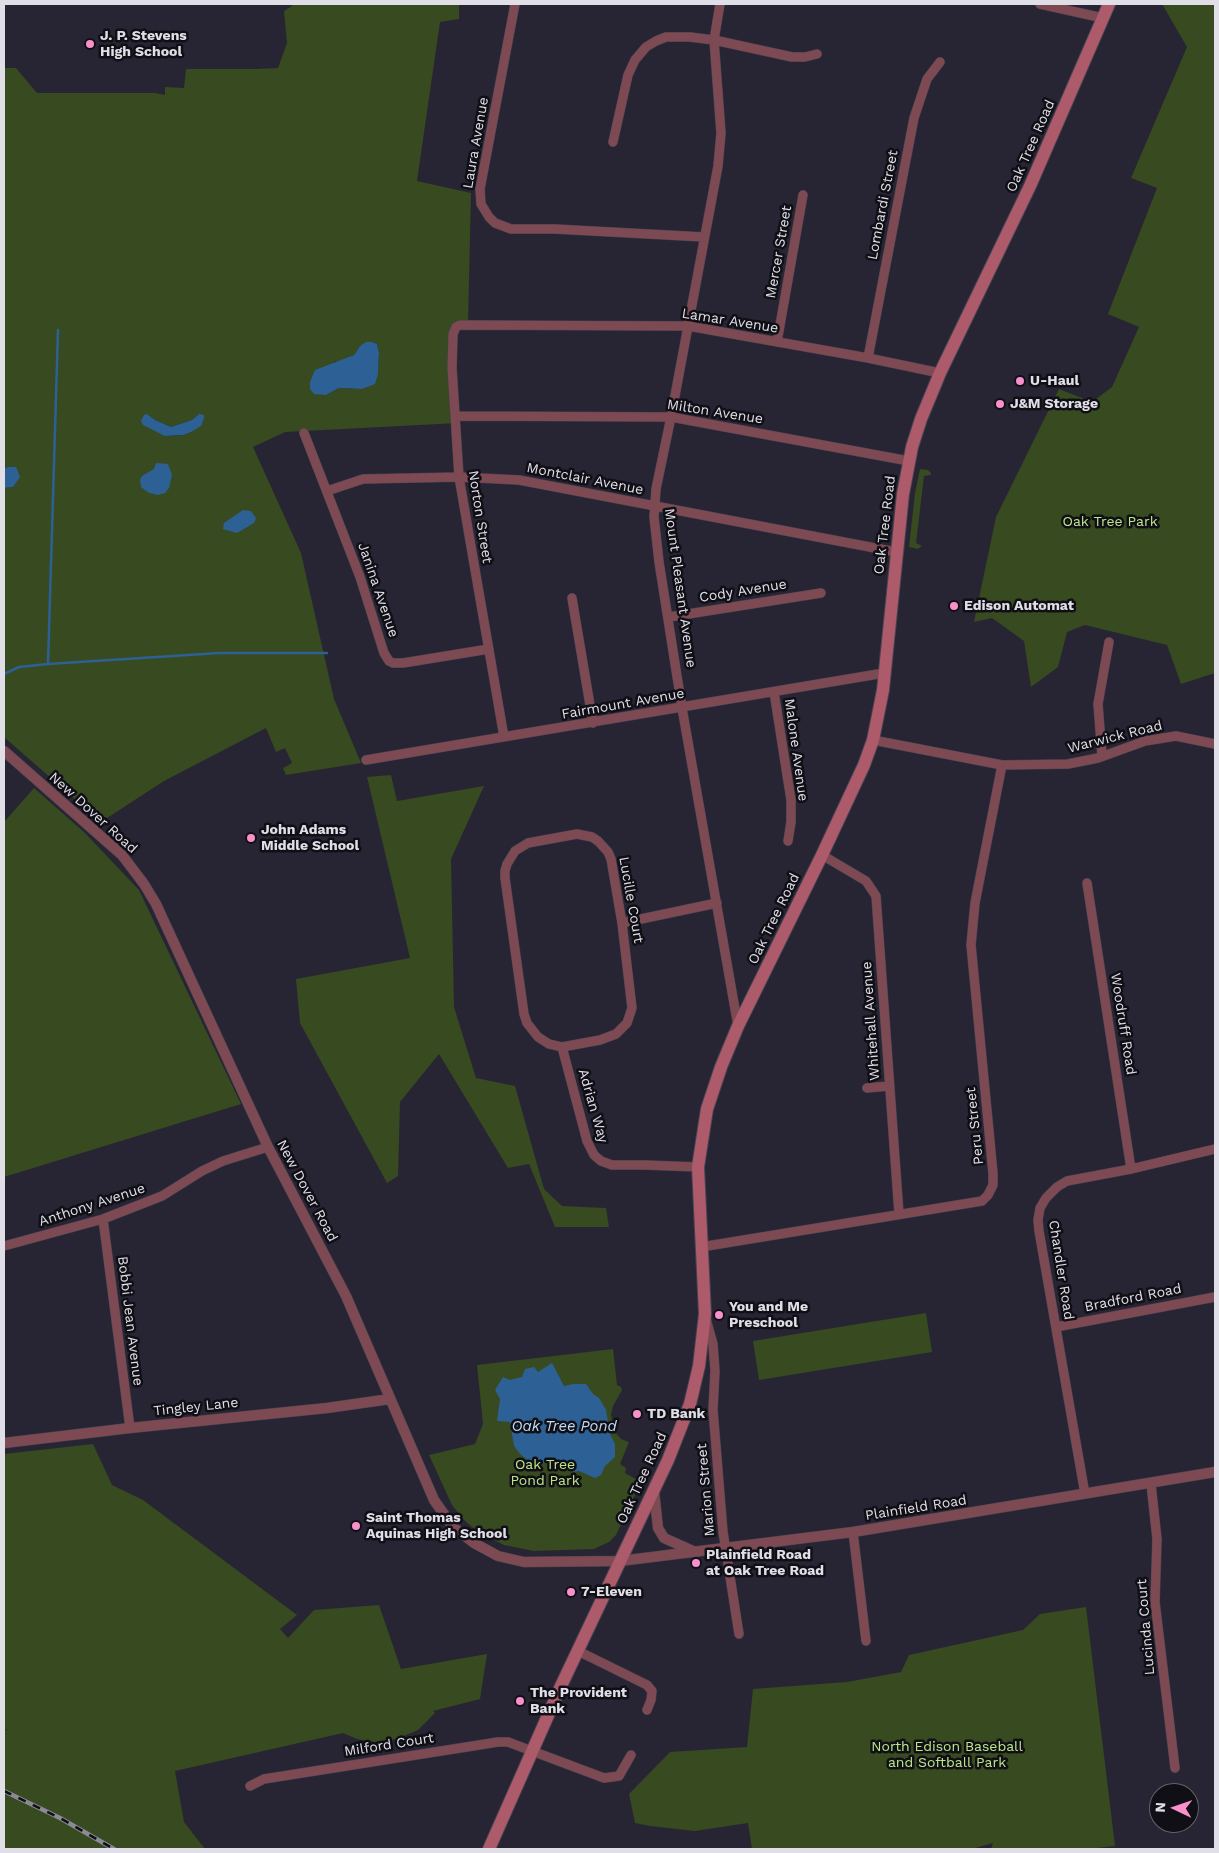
<!DOCTYPE html>
<style>
body{margin:0}
#map{position:relative;width:1219px;height:1853px;overflow:hidden;background:#272533;font-family:"Work Sans",sans-serif}
canvas{display:block}
.frame{position:absolute;inset:0;border:5px solid #e0dfe8;pointer-events:none}
.north{position:absolute;left:1149px;top:1783px;width:50px;height:50px;box-sizing:border-box;background:#100f15;border:1px solid #636269;border-radius:50%;rotate:273deg;font-size:14px;font-weight:700;line-height:20px;text-align:center;color:#e0dfe8}
.north::after{content:'';display:block;margin:auto;width:18px;height:22px;background:#f890cb;clip-path:polygon(50% 0,100% 100%,50% 72%,0 100%)}
</style>
<div id="map">
<canvas width="1219" height="1853"></canvas>
<div class="frame"></div>
<div class="north">N</div>
</div>
<script>
const c = document.querySelector('canvas').getContext('2d');
c.lineJoin = 'round';
function fillPath(path, color) {
  c.fillStyle = color;
  c.fill(path, 'evenodd');
}
function poly(rows) {
  const path = new Path2D();
  for (const r of rows) {
    path.moveTo(r[0], r[1]);
    for (let i = 2; i < r.length; i += 2) path.lineTo(r[i], r[i + 1]);
  }
  return path;
}
function trace(path, color, width, dash) {
  c.strokeStyle = color;
  c.lineWidth = width;
  c.lineCap = dash ? 'butt' : 'round';
  c.setLineDash(dash || []);
  c.stroke(path);
}
function label(font, color, halo, rows, align = 'center') {
  c.font = font + ' "Work Sans",sans-serif';
  c.lineWidth = 5;
  c.setLineDash([]);
  c.textBaseline = 'middle';
  c.strokeStyle = halo;
  c.fillStyle = color;
  for (const [text, x, y, turn = 0] of rows) {
    c.save();
    c.translate(x, y);
    c.rotate((+turn || 0) * Math.PI / 180);
    c.textAlign = isNaN(turn) ? turn : align;
    if (halo) c.strokeText(text, 0, 0);
    c.fillText(text, 0, 0);
    c.restore();
  }
}
fillPath(poly([
 [292,4,459,4,459,19,440,22,417,181,471,193,468,325,456,325,458,423,285,432,253,447,301,553,334,699,361,763,286,775,283,768,292,763,285,748,276,752,266,728,164,781,101,822,4,737,4,488,13,487,9,467,4,468,4,68,16,68,37,93,155,93,165,95,165,87,184,88,186,69,256,69,278,68,287,43,284,11,292,6],
 [372,342,377,344,379,353,378,374,362,389,339,388,326,395,334,362,344,360,354,355,360,346],
 [147,414,155,420,171,427,192,420,199,414,191,432,184,435,174,436,166,436],
 [1162,4,1215,4,1215,673,1181,684,1167,645,1085,625,1067,632,1058,667,1031,687,1024,641,992,618,974,622,996,517,1059,389,1092,402,1112,387,1139,327,1108,314,1157,188,1131,178,1187,47],
 [920,469,928,470,931,473,931,475,924,476,916,543,922,546,918,549,909,547,915,493],
 [391,775,397,801,484,786,451,859,454,1007,476,1078,515,1086,544,1189,562,1206,606,1208,609,1227,555,1227,529,1164,508,1168,439,1054,400,1102,398,1176,387,1183,300,1023,296,979,410,958,367,777],
 [34,788,85,833,139,890,241,1104,4,1177,4,822],
 [926,1313,932,1352,759,1380,753,1341],
 [613,1349,617,1385,621,1387,622,1390,613,1406,611,1415,613,1424,615,1432,621,1439,629,1442,620,1464,626,1468,625,1473,641,1482,616,1535,609,1542,594,1549,534,1551,504,1545,478,1532,464,1520,452,1505,429,1455,475,1444,483,1424,477,1365],
 [93,1444,112,1485,143,1500,297,1615,280,1629,288,1638,314,1610,379,1605,401,1669,487,1654,480,1699,433,1711,435,1713,418,1730,397,1739,375,1742,357,1739,343,1733,175,1771,184,1822,205,1849,4,1849,4,1729,9,1731,4,1728,4,1454],
 [1086,1607,1115,1846,1088,1849,991,1849,993,1843,972,1849,752,1849,748,1823,695,1831,650,1826,635,1823,629,1794,670,1752,747,1747,753,1689,847,1682,901,1672,909,1655,1023,1630,1040,1614]
]), '#374a20');
fillPath(poly([
 [366,342,372,342,377,344,379,353,378,374,375,384,362,389,339,388,326,395,314,394,310,389,310,382,315,370,354,355,360,346],
 [147,414,155,420,171,427,192,420,199,414,204,415,204,418,201,426,191,432,184,435,165,436,143,425,141,421,144,415],
 [156,463,168,464,172,475,169,488,165,493,158,495,149,493,141,487,140,480,142,476,154,469],
 [9,467,16,467,20,477,13,487,4,488,4,468],
 [243,510,251,511,256,518,254,523,237,533,223,529,224,523],
 [552,1363,564,1386,573,1384,586,1384,593,1394,599,1398,606,1410,610,1434,615,1444,615,1457,605,1466,601,1475,595,1478,579,1471,573,1472,562,1467,528,1460,520,1454,514,1446,510,1422,497,1421,500,1399,495,1390,503,1377,510,1380,522,1377,525,1369,534,1367,538,1372]
]), '#2d6195');
trace(poly([
 [48,664,58,330],
 [4,674,19,667,48,664,219,653,327,653]
]), '#2d6195', 2.5);
const minor = poly([
 [515,4,480,189,481,204,489,217,495,223,511,229,555,229,704,237],
 [720,4,714,40,721,133,718,166,671,417,656,489,654,517,659,562,682,708,738,1026],
 [1040,4,1103,18],
 [613,142,628,75,635,60,646,47,656,41,666,37,690,37,714,40,792,57,805,57,817,54],
 [777,342,803,195],
 [868,358,914,118,927,79,940,62],
 [455,416,671,417,909,461],
 [304,433,360,577,384,653,389,661,393,663,403,663,489,649],
 [327,491,363,479,459,477,519,480,896,552],
 [572,598,593,723],
 [669,617,821,593],
 [774,692,791,800,791,822,788,841],
 [504,737,459,477,452,368,453,334,456,327,460,325,688,326,868,358,940,373],
 [873,740,1002,765,1068,764,1098,758,1145,741,1176,736,1215,744],
 [1102,756,1098,704,1109,642],
 [366,760,884,673],
 [577,834,592,837,598,841,608,852,611,859,622,923,632,1008,627,1023,616,1034,600,1040,562,1047,549,1044,538,1037,527,1023,524,1014,505,878,505,871,507,864,515,851,528,843,577,834],
 [822,855,866,881,876,896,899,1214],
 [1087,883,1131,1169],
 [622,923,717,903],
 [562,1047,587,1141,594,1155,601,1161,612,1165,645,1165,698,1167],
 [867,1088,889,1086],
 [103,1219,130,1428],
 [4,1246,103,1219,162,1196,202,1171,223,1161,268,1147],
 [701,1247,982,1201,988,1195,993,1185,993,1173,971,945,975,903,1002,765],
 [706,1319,713,1344,715,1371,713,1410,723,1532,739,1634],
 [1056,1327,1215,1297],
 [1151,1484,1157,1539,1155,1602,1175,1768],
 [1085,1494,1039,1231,1038,1220,1040,1208,1046,1198,1057,1187,1067,1181,1131,1169,1215,1149],
 [853,1532,866,1641],
 [578,1651,647,1685,652,1691,651,1700,647,1710],
 [250,1786,264,1779,498,1742,508,1742,604,1778,619,1776,631,1755]
]);
const tertiary = poly([
 [4,751,122,855,144,884,156,904,268,1147,346,1296,434,1500,453,1527,474,1543,498,1556,524,1562,620,1561,853,1532,1215,1472],
 [4,1443,130,1428,327,1408,390,1399],
 [654,1491,658,1528,664,1538,693,1551]
]);
const secondary = poly([
 [489,1849,561,1686,668,1460,690,1404,699,1366,705,1314,698,1167,707,1109,721,1067,738,1026,822,855,864,765,873,740,883,690,903,494,912,447,921,419,940,373,1030,186,1109,4]
]);
trace(minor, '#454350', 10);
trace(tertiary, '#454350', 11);
trace(secondary, '#454350', 14);
trace(minor, '#7d4953', 9);
trace(tertiary, '#7d4953', 10);
trace(secondary, '#ad5a6b', 12);
const rail = poly([
 [4,1791,60,1818,114,1849]
]);
trace(rail, '#8b8994', 4.5);
trace(rail, '#100f15', 2.5, [8]);
for (const [x, y, r, color] of [
 [90,44,5,"#f890cb"],
 [1020,381,5,"#f890cb"],
 [1000,404,5,"#f890cb"],
 [954,606,5,"#f890cb"],
 [251,838,5,"#f890cb"],
 [719,1315,5,"#f890cb"],
 [637,1414,5,"#f890cb"],
 [356,1526,5,"#f890cb"],
 [696,1563,5,"#f890cb"],
 [571,1592,5,"#f890cb"],
 [520,1701,5,"#f890cb"]
]) {
  const dot = new Path2D();
  dot.arc(x, y, r, 0, 2 * Math.PI);
  c.fillStyle = color;
  c.fill(dot);
  trace(dot, '#100f15', 2);
}
label('bold 14px', '#e0dfe8', '#100f15', [
 ["J. P. Stevens",100,36],
 ["High School",100,52],
 ["U-Haul",1030,381],
 ["J&M Storage",1010,404],
 ["Edison Automat",964,606],
 ["John Adams",261,830],
 ["Middle School",261,846],
 ["You and Me",729,1307],
 ["Preschool",729,1323],
 ["TD Bank",647,1414],
 ["Saint Thomas",366,1518],
 ["Aquinas High School",366,1534],
 ["Plainfield Road",706,1555],
 ["at Oak Tree Road",706,1571],
 ["7-Eleven",581,1592],
 ["The Provident",530,1693],
 ["Bank",530,1709]
], 'left');
label('14px', '#e0dfe8', '#100f15', [
 ["Laura Avenue",476,143,-80],
 ["Oak Tree Road",1031,146,-66],
 ["Lombardi Street",883,205,-79],
 ["Mercer Street",779,252,-80],
 ["Lamar Avenue",730,321,9],
 ["Milton Avenue",715,412,9],
 ["Montclair Avenue",585,479,11],
 ["Norton Street",480,517,81],
 ["Oak Tree Road",885,525,-83],
 ["Mount Pleasant Avenue",680,588,82],
 ["Janina Avenue",378,590,71],
 ["Cody Avenue",743,591,-9],
 ["Fairmount Avenue",623,704,-10],
 ["Warwick Road",1115,737,-14],
 ["Malone Avenue",796,750,82],
 ["New Dover Road",93,813,42],
 ["Lucille Court",631,900,80],
 ["Oak Tree Road",774,919,-64],
 ["Whitehall Avenue",871,1021,-94],
 ["Woodruff Road",1123,1024,81],
 ["Adrian Way",593,1106,74],
 ["Peru Street",975,1126,-96],
 ["New Dover Road",307,1191,62],
 ["Anthony Avenue",92,1205,-18],
 ["Chandler Road",1061,1270,81],
 ["Bradford Road",1133,1298,-11],
 ["Bobbi Jean Avenue",130,1321,83],
 ["Tingley Lane",196,1407,-6],
 ["Oak Tree Road",642,1478,-65],
 ["Marion Street",706,1490,-95],
 ["Plainfield Road",916,1508,-9],
 ["Lucinda Court",1146,1627,-95],
 ["Milford Court",389,1745,-9]
]);
label('14px', '#bce789', '#100f15', [
 ["Oak Tree Park",1110,522],
 ["Oak Tree",545,1465],
 ["Pond Park",545,1481],
 ["North Edison Baseball",947,1747],
 ["and Softball Park",947,1763]
]);
label('italic 15px', '#bedbf9', '#100f15', [
 ["Oak Tree Pond",564,1427]
]);
</script>
